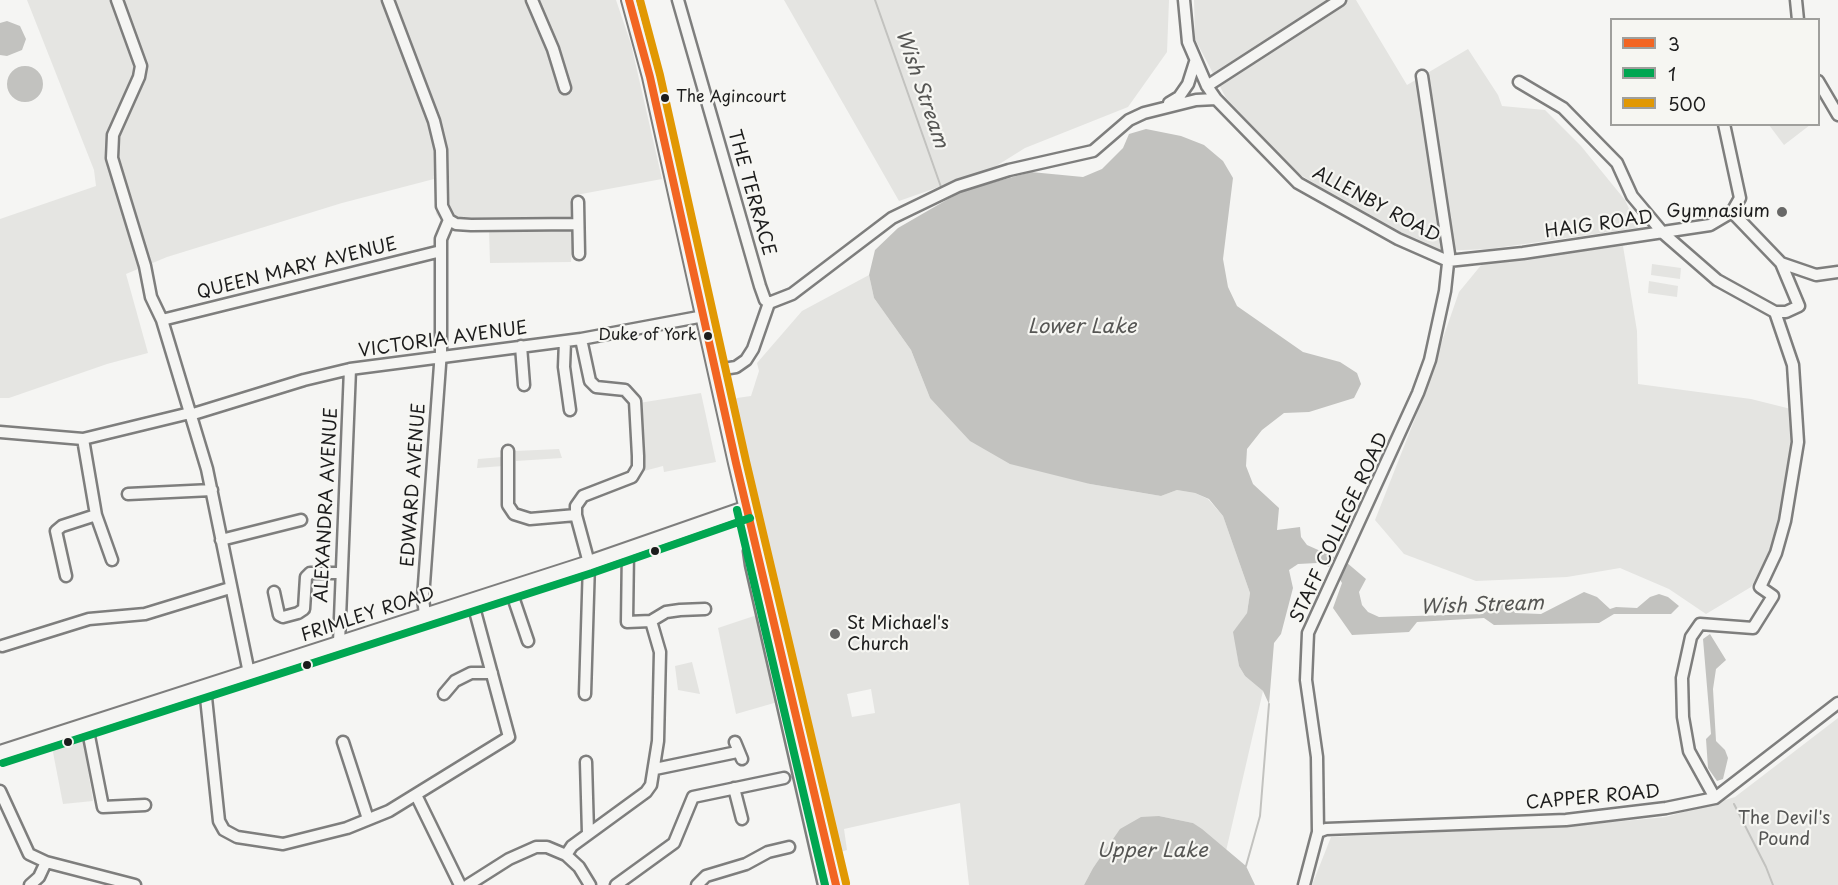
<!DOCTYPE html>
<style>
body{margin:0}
#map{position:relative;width:1838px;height:885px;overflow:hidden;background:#f5f5f3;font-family:"Playpen Sans",sans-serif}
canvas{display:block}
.legend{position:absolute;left:1610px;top:18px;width:210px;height:108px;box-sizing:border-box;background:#f6f6f2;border:2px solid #9f9f9c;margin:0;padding:8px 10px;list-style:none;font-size:18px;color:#1c1c1c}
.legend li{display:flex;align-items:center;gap:12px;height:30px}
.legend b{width:30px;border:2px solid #9f9f9c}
</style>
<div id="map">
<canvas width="1838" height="885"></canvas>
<ul class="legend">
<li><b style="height:8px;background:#f26522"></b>3</li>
<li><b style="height:8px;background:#00a651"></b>1</li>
<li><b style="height:8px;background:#e19803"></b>500</li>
</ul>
</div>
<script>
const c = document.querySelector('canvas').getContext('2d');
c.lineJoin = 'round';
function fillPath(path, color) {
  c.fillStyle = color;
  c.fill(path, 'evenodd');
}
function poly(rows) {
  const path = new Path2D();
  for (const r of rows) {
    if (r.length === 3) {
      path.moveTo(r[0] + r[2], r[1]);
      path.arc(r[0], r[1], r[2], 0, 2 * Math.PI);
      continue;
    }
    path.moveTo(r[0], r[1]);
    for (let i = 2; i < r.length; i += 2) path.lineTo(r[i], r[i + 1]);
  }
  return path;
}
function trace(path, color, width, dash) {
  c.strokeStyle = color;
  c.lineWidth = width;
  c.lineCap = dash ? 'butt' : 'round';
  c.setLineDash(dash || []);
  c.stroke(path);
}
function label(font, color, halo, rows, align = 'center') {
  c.font = font + ' "Playpen Sans",sans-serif';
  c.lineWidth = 4.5;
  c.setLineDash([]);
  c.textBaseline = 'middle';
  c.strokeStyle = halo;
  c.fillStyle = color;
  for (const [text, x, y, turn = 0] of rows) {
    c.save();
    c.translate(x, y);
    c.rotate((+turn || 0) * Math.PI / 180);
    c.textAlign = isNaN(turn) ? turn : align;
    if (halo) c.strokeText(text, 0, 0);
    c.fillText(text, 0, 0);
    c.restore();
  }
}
fillPath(poly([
 [27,0,616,0,631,44,662,179,576,195,571,262,490,263,489,231,450,230,436,214,434,179,342,203,167,257,126,274,148,353,107,364,9,398,0,398,0,219,96,186,94,170],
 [701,393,716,462,664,472,663,466,644,471,640,457,639,403],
 [559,449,562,458,516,461,516,451],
 [502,457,503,466,477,468,478,459],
 [760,614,781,701,736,714,718,628],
 [82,734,93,801,63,804,51,742]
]), '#e5e5e2');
fillPath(poly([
 [784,0,1169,0,1167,52,1128,107,1025,148,993,168,899,201],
 [1194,0,1356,0,1407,85,1468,49,1498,95,1502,106,1545,110,1581,146,1625,200,1638,228,1489,249,1438,251,1358,211,1296,172,1226,98,1195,39],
 [1769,125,1810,125,1784,145],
 [1623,246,1637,331,1638,384,1751,399,1791,409,1792,442,1784,505,1769,554,1751,587,1706,614,1669,589,1620,568,1567,577,1476,581,1404,554,1375,520,1416,416,1459,292,1482,264],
 [1652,264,1681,268,1680,279,1651,275],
 [869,275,874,298,911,350,930,398,1090,484,1161,496,1177,490,1195,493,1208,499,1223,516,1250,593,1247,613,1234,632,1239,666,1245,676,1263,691,1226,851,1193,823,1159,816,1107,849,1093,868,1084,885,969,885,960,803,844,829,847,850,833,854,809,745,812,738,802,690,796,682,735,400,737,398,751,396,759,371,757,363,802,311],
 [871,689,875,713,852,717,847,694],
 [1649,281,1678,286,1677,297,1648,293],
 [692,662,700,694,678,690,675,666],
 [1838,718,1838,885,1312,885,1331,837,1570,826,1666,817,1735,797]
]), '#e4e4e1');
fillPath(poly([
 [7,21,20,26,26,39,22,50,7,56,0,55,0,23],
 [25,84,18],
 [1146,129,1181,136,1204,145,1223,161,1233,178,1223,259,1228,287,1237,306,1303,352,1340,362,1357,373,1361,384,1354,398,1309,412,1284,413,1262,430,1247,449,1246,466,1253,484,1279,508,1277,530,1300,527,1301,537,1307,545,1334,557,1329,567,1317,563,1298,564,1289,570,1293,588,1281,634,1274,643,1269,704,1263,691,1245,676,1239,666,1233,632,1247,613,1250,593,1223,516,1209,499,1195,493,1177,490,1161,496,1090,484,1010,464,970,441,930,398,911,350,874,298,869,275,875,250,898,228,962,191,1031,172,1083,177,1102,169,1123,148,1129,134],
 [1346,562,1366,579,1359,592,1362,605,1368,612,1379,617,1483,614,1489,604,1499,599,1508,602,1515,613,1541,614,1584,592,1597,597,1610,609,1616,607,1637,608,1650,597,1659,594,1668,597,1679,606,1671,614,1614,614,1599,623,1494,625,1484,618,1417,622,1409,632,1352,635,1333,608,1342,583,1339,578],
 [1710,634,1726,660,1716,669,1713,689,1716,741,1725,750,1728,758,1723,779,1717,781,1708,768,1706,739,1711,734,1703,639],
 [1159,816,1193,823,1202,829,1246,866,1255,885,1084,885,1093,868,1120,829,1141,817]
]), '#c2c2bf');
trace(poly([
 [875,0,941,187],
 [1734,804,1766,867,1773,885],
 [1246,866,1260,816,1269,704]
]), '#c2c2bf', 2);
const minor = poly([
 [117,0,141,66,139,77,113,135,112,158,145,266,151,297,162,320,207,469,249,673],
 [388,0,434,121,441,150,442,206,449,220,456,224,471,225,578,224],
 [532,0,553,49,565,88],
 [678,0,760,286,765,300,769,303],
 [1184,0,1188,42,1207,86,1216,99,1298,183,1398,239,1448,261],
 [1796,0,1798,20],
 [1818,81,1838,115],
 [1519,82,1563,108,1617,163,1632,196,1663,233,1717,280,1775,312,1786,312,1799,306,1781,263],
 [1207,86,1340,0],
 [1169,103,1179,97,1188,84,1195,62],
 [578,202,579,254],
 [1732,212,1781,263,1816,275,1838,272],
 [1448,261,1523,253,1710,225,1732,212,1740,198,1724,124],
 [769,303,792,294,892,218,958,186,1009,170,1093,151,1129,120,1144,113,1196,100,1216,99],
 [162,320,441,251],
 [581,339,590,381,596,387,625,390,635,401,638,456,638,467,632,477,583,496,576,506,576,515,589,563,585,694],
 [565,341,564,367,570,410],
 [521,346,524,385],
 [717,370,736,367,746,360,753,349,769,303],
 [190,415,304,380,350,369,581,339,704,316],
 [0,432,83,439,190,413],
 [83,439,96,515,112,560],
 [508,451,508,505,514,514,530,519,576,515],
 [128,494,212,490],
 [221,540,301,520],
 [756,544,749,551,751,565,824,885],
 [628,550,627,622,651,621,666,612,680,610,705,609],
 [66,576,56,531,62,526,96,515],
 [510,588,528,641],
 [274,592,279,615,283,617,298,613,304,609,306,577,310,573,340,573],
 [425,615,423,598,441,351,441,239,449,220],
 [339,643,350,369],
 [2,646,89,619,145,614,230,588],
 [205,688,219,821,224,830,237,837,283,844,347,828,389,811,509,737,472,600],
 [444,694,455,681,471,673,492,673],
 [87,726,103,807,145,805],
 [343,742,368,819],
 [735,742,742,759],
 [586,762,588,833],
 [655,769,737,752],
 [734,788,742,819],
 [0,791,29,854,46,862,135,885],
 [416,795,460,885],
 [1715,798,1689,751,1683,717,1682,678,1691,637,1700,624,1753,628,1773,596,1760,587,1776,553,1785,521,1798,442,1793,365,1775,312],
 [1318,832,1326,829,1566,820,1666,808,1715,798,1838,703],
 [566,855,572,846,646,792,651,785,658,741,660,652,651,621],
 [30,885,39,877,46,862],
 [468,885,509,859,536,847,547,847,566,855,579,867,590,885],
 [616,885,674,843,693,797,784,778],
 [697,885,706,876,746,864,768,852,789,847],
 [1304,885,1318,832,1317,757,1306,680,1308,633,1418,393,1430,360,1445,291,1449,254,1422,76]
]);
const major = poly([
 [629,0,650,77,736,463,836,885],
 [0,753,589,563,747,508]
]);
trace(minor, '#7e7e7d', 15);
trace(major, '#7e7e7d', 18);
trace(minor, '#f5f5f3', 10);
trace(major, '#f5f5f3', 14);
trace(poly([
 [629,0,650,77,736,463,836,885]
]), '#f26522', 8);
trace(poly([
 [737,510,825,885],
 [3,763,592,573,750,518]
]), '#00a651', 8);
trace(poly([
 [640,0,660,75,746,461,846,883]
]), '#e19803', 8);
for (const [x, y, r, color] of [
 [665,98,5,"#1c1c1c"],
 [1782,212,6,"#686867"],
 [708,336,5,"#1c1c1c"],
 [655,551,5,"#1c1c1c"],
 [835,634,6,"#686867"],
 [307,665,5,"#1c1c1c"],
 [68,742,5,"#1c1c1c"]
]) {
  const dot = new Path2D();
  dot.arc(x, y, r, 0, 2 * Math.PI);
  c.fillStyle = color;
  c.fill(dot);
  trace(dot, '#f6f6f2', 2);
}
label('16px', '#1c1c1c', '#f6f6f2', [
 ["The Agincourt",676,98],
 ["Duke of York",697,336,"right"]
], 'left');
label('18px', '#1c1c1c', '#f6f6f2', [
 ["THE TERRACE",751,193,74],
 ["ALLENBY ROAD",1376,205,28],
 ["HAIG ROAD",1599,225,-8],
 ["QUEEN MARY AVENUE",297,269,-14],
 ["VICTORIA AVENUE",443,340,-8],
 ["EDWARD AVENUE",414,485,-86],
 ["ALEXANDRA AVENUE",327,505,-87],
 ["STAFF COLLEGE ROAD",1340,528,-65],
 ["FRIMLEY ROAD",368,615,-18],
 ["CAPPER ROAD",1593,798,-5]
]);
label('18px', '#1c1c1c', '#f6f6f2', [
 ["Gymnasium",1770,212],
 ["St Michael's",847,624,"left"],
 ["Church",847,645,"left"]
], 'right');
label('18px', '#545453', '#f6f6f2', [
 ["The Devil's",1784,819],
 ["Pound",1784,840]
]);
label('italic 20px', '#565654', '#f6f6f2', [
 ["Wish Stream",921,89,71],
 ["Lower Lake",1082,327],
 ["Wish Stream",1482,606,-2],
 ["Upper Lake",1152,851]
]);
</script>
